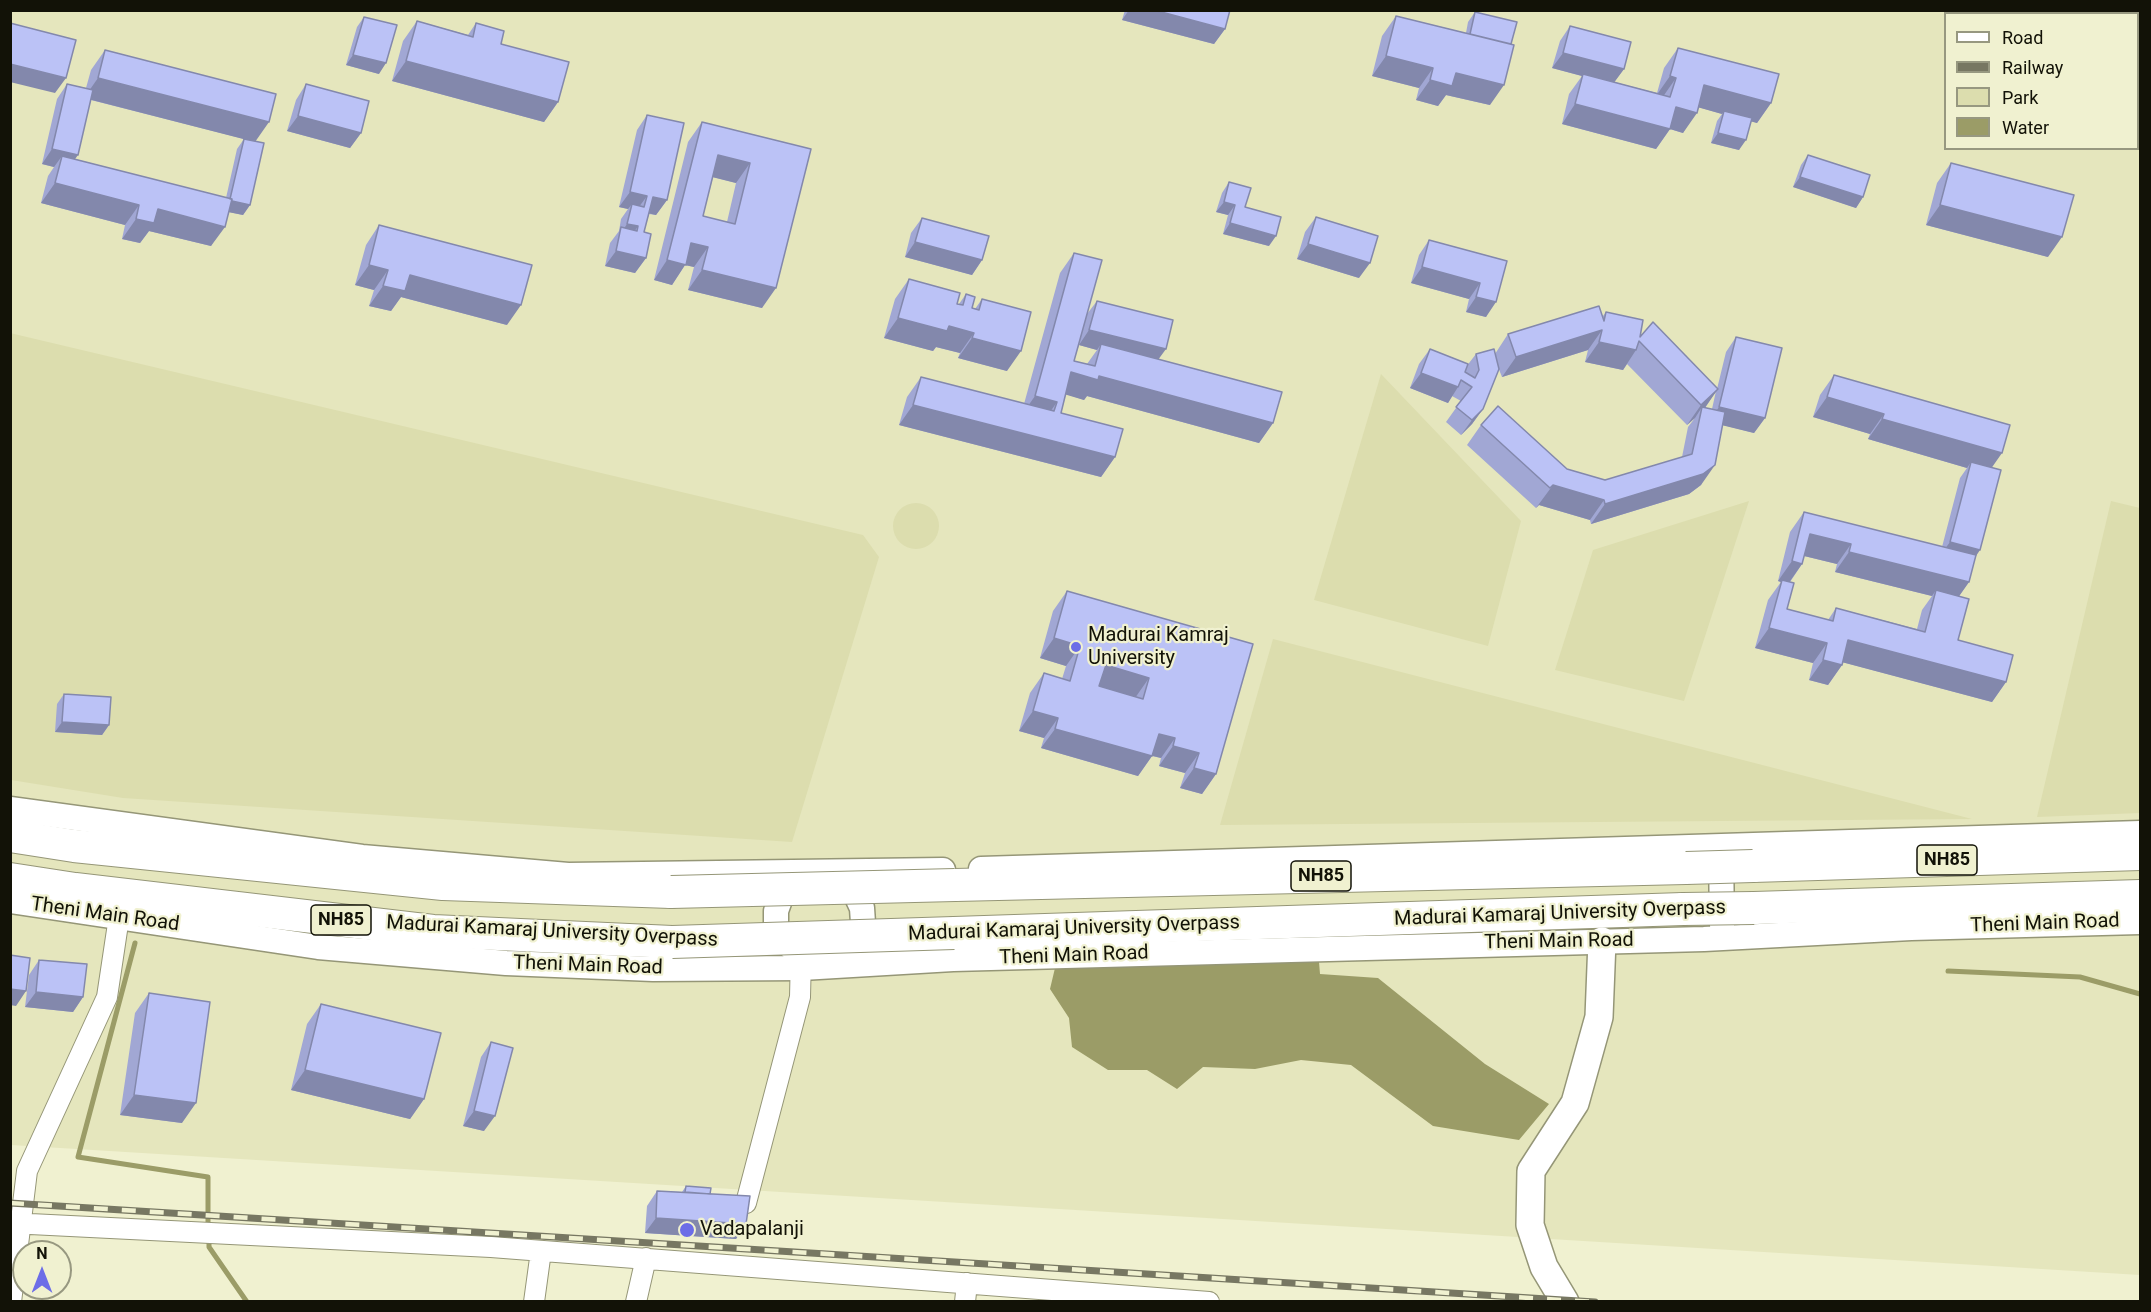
<!DOCTYPE html>
<style>
body{margin:0}
#map{position:relative;width:2151px;height:1312px;overflow:hidden;background:#f0f1d0;font-family:Roboto,sans-serif}
canvas{display:block}
.frame{position:absolute;inset:0;border:12px solid #121207;pointer-events:none}
.legend{position:absolute;left:1944px;top:12px;width:195px;height:138px;box-sizing:border-box;background:#f0f1d0;border:2px solid #979880;margin:0;padding:8px 10px;list-style:none;font-size:18px;color:#121207}
.legend li{display:flex;align-items:center;gap:12px;height:30px}
.legend b{width:30px;border:2px solid #979880}
.north{position:absolute;left:12px;top:1240px;width:60px;height:60px;box-sizing:border-box;background:#f0f1d0;border:2px solid #979880;border-radius:50%;rotate:0deg;font-size:16px;font-weight:700;line-height:24px;text-align:center;color:#121207}
.north::after{content:'';display:block;margin:auto;width:21px;height:27px;background:#6c6de7;clip-path:polygon(50% 0,100% 100%,50% 72%,0 100%)}
</style>
<div id="map">
<canvas width="2151" height="1312"></canvas>
<div class="frame"></div>
<ul class="legend">
<li><b style="height:8px;background:#fff"></b>Road</li>
<li><b style="height:8px;background:#777762"></b>Railway</li>
<li><b style="height:16px;background:#dcddae"></b>Park</li>
<li><b style="height:16px;background:#9b9c67"></b>Water</li>
</ul>
<div class="north">N</div>
</div>
<script>
const c = document.querySelector('canvas').getContext('2d');
c.lineJoin = 'round';
function fillPath(path, color) {
  c.fillStyle = color;
  c.fill(path, 'evenodd');
}
function poly(rows) {
  const path = new Path2D();
  for (const r of rows) {
    if (r.length === 3) {
      path.moveTo(r[0] + r[2], r[1]);
      path.arc(r[0], r[1], r[2], 0, 2 * Math.PI);
      continue;
    }
    path.moveTo(r[0], r[1]);
    for (let i = 2; i < r.length; i += 2) path.lineTo(r[i], r[i + 1]);
  }
  return path;
}
function trace(path, color, width, dash) {
  c.strokeStyle = color;
  c.lineWidth = width;
  c.lineCap = dash ? 'butt' : 'round';
  c.setLineDash(dash || []);
  c.stroke(path);
}
function label(font, color, halo, rows, align = 'center') {
  c.font = font + ' Roboto,sans-serif';
  c.lineWidth = 4.5;
  c.setLineDash([]);
  c.textBaseline = 'middle';
  c.strokeStyle = halo;
  c.fillStyle = color;
  for (const [text, x, y, turn = 0] of rows) {
    c.save();
    c.translate(x, y);
    c.rotate((+turn || 0) * Math.PI / 180);
    c.textAlign = isNaN(turn) ? turn : align;
    if (halo) c.strokeText(text, 0, 0);
    c.fillText(text, 0, 0);
    c.restore();
  }
}
fillPath(poly([
 [10,11,2140,11,2140,1275,11,1145],
 [1946,14,2138,14,2138,148,1946,148]
]), '#e5e6bd');
fillPath(poly([
 [10,333,863,535,879,557,792,842,123,798,11,780],
 [1381,374,1521,521,1488,646,1314,600],
 [1749,501,1684,701,1555,670,1593,550],
 [2111,501,2140,508,2140,813,2037,817],
 [916,526,23],
 [1273,639,1972,819,1220,825]
]), '#dcddae');
fillPath(poly([
 [1319,962,1320,974,1378,978,1485,1064,1549,1104,1519,1140,1433,1126,1351,1065,1301,1060,1255,1069,1203,1067,1177,1089,1147,1070,1108,1070,1072,1047,1069,1018,1050,989,1055,968]
]), '#9b9c67');
trace(poly([
 [135,943,78,1157,208,1177,208,1228],
 [1948,971,2080,977,2140,994],
 [209,1237,209,1247,247,1302]
]), '#9b9c67', 5);
const minor = poly([
 [746,1203,800,997,801,955],
 [10,1223,491,1247,1209,1302],
 [11,1302,27,1171,107,997,119,917],
 [534,1302,541,1251],
 [636,1302,646,1258],
 [965,1302,967,1283]
]);
const tertiary = poly([
 [10,809,362,857,568,875,943,870],
 [1721,852,1722,925],
 [981,869,2140,833],
 [819,884,841,886,856,895,862,908,863,923,859,937,843,949,821,953,794,949,780,939,776,925,776,911,781,897,795,888,819,884],
 [10,901,318,947,506,963,653,969,802,968,953,959,1704,939,1911,928,2140,922]
]);
const secondary = poly([
 [1565,1302,1544,1267,1530,1225,1531,1171,1575,1103,1599,1017,1602,941]
]);
const trunk = poly([
 [10,836,74,846,443,884,671,892],
 [1753,866,2140,854],
 [10,879,75,889,433,931,672,942],
 [955,885,1686,868],
 [1754,908,2140,896],
 [954,933,1683,909]
]);
trace(minor, '#959677', 22);
trace(tertiary, '#959677', 27);
trace(secondary, '#959677', 30);
trace(trunk, '#959677', 34);
trace(minor, '#fff', 20);
trace(tertiary, '#fff', 24);
trace(secondary, '#fff', 27);
trace(trunk, '#fff', 32);
const rail = poly([
 [10,1203,1595,1302]
]);
trace(rail, '#777762', 7);
trace(rail, '#f0f1d0', 4.5, [14]);
const trunkBridge = poly([
 [1686,868,1753,866],
 [671,892,955,885],
 [1683,909,1754,908],
 [672,942,954,933]
]);
trace(trunkBridge, '#959677', 34, []);
trace(trunkBridge, '#fff', 32);
fillPath(poly([
 [1125,10,1230,10,1225,29,1214,44,1122,20],
 [2111,10,2140,10,2140,26,2138,29,2138,14,2111,14],
 [1475,12,1490,105,1446,95,1438,106,1416,100,1419,88,1372,76,1382,36,1396,16,1466,33,1468,22],
 [364,17,379,74,346,65,357,27],
 [417,21,468,35,476,23,501,44,558,102,544,122,392,81,403,41],
 [1570,26,1624,69,1614,82,1657,93,1664,68,1678,48,1771,103,1757,123,1751,121,1739,150,1711,143,1717,121,1722,114,1698,107,1683,133,1670,129,1656,149,1562,124,1569,94,1582,76,1552,68,1560,41],
 [105,50,255,141,250,205,243,215,229,212,211,246,149,231,140,243,122,239,125,225,41,203,48,176,54,167,42,164,57,99,67,84,86,88,91,70],
 [91,100,244,139,237,149,226,198,75,159],
 [306,84,361,133,350,148,287,131,296,100],
 [647,115,667,200,656,215,649,214,644,232,646,258,635,273,605,266,610,243,619,231,621,219,628,209,619,207,637,130],
 [702,122,811,149,762,308,688,290,694,267,685,265,672,285,654,280,688,142],
 [713,177,736,183,727,222,703,216],
 [1808,155,1863,197,1856,208,1793,187,1801,165],
 [1951,163,2048,257,1926,225,1937,183],
 [1229,182,1245,207,1269,246,1223,234,1228,215,1216,212,1222,193],
 [1316,217,1359,278,1297,259,1305,232],
 [922,218,982,260,972,275,905,257,911,233],
 [379,225,507,325,401,297,391,311,369,306,374,290,355,285,366,245],
 [1429,240,1507,261,1486,317,1466,312,1469,299,1411,283,1419,255],
 [1074,253,1087,314,1097,301,1158,360,1273,423,1259,443,1087,396,1084,400,1066,394,1061,413,1115,457,1101,477,899,425,907,397,921,377,1024,404,1060,273],
 [1079,345,1097,350,1087,364,1074,361],
 [909,279,957,304,959,304,966,294,972,308,975,309,982,299,1007,371,958,358,960,353,936,347,933,351,884,338,895,299],
 [1606,312,1640,337,1717,389,1726,352,1736,337,1765,418,1754,433,1723,425,1701,485,1689,494,1591,524,1590,520,1539,505,1536,508,1467,445,1481,425,1567,469,1605,480,1682,457,1688,427,1695,418,1687,425,1627,364,1623,370,1585,362,1588,350,1502,377,1498,367,1483,409,1472,424,1461,435,1446,422,1461,401,1452,396,1448,403,1410,388,1419,364,1430,349,1466,367,1476,354,1495,354,1508,334,1603,316],
 [1716,391,1712,409,1705,408],
 [1834,375,1991,468,1975,558,1969,582,1959,596,1958,640,2006,682,1992,702,1842,662,1842,665,1828,685,1809,680,1813,663,1755,648,1768,600,1781,582,1778,581,1790,532,1804,512,1942,547,1960,478,1967,468,1868,439,1870,434,1813,417,1820,395],
 [1804,556,1837,564,1835,572,1932,596,1922,610,1917,629,1836,608,1828,620,1787,609,1790,582,1802,564],
 [1067,591,1253,644,1216,774,1202,794,1180,788,1185,773,1159,766,1161,758,1152,756,1138,776,1041,748,1044,738,1019,731,1030,693,1044,673,1062,679,1066,666,1040,658,1053,611],
 [64,694,109,725,102,735,55,732,57,704],
 [39,960,83,997,73,1012,25,1007,29,975],
 [149,993,182,1123,120,1115,135,1013],
 [321,1004,424,1099,410,1119,291,1090,307,1024],
 [491,1042,484,1131,463,1126,481,1057],
 [686,1186,710,1194,746,1224,736,1239,645,1233,647,1206,657,1191,682,1192]
]), '#a1a7d4');
fillPath(poly([
 [1129,10,1154,10,1225,29,1214,44,1122,20],
 [2031,10,2056,10,2054,14,2043,14],
 [2117,10,2140,10,2140,26,2138,29,2138,14,2115,14],
 [1563,53,1624,69,1613,84,1583,74,1582,76,1552,68],
 [353,55,386,63,379,74,346,65],
 [1386,56,1433,68,1419,88,1372,76],
 [406,61,558,102,544,122,392,81],
 [10,64,66,78,55,93,10,82],
 [1456,73,1504,85,1490,105,1446,95,1438,106,1416,100,1430,80],
 [1670,76,1676,78,1662,98,1656,96],
 [98,78,269,122,255,142,84,98],
 [1704,85,1771,103,1757,123,1723,114,1724,111,1722,114,1690,105],
 [1575,104,1676,107,1697,113,1683,133,1670,129,1656,149,1562,124],
 [298,116,361,133,350,148,287,131],
 [1718,133,1746,140,1739,150,1711,143],
 [52,149,78,155,67,170,62,156,54,167,42,164],
 [718,155,750,163,736,183,704,175],
 [1800,177,1863,197,1856,208,1793,187],
 [55,183,139,205,125,225,41,203],
 [630,192,647,196,636,211,632,204,628,209,619,207],
 [653,197,667,200,656,215,643,212],
 [230,201,250,205,243,215,223,211],
 [1224,202,1235,205,1228,215,1216,212],
 [1940,205,2062,237,2048,257,1926,225],
 [158,209,225,227,211,246,149,231,140,243,122,239,136,219],
 [1230,223,1276,236,1269,246,1223,234],
 [627,224,638,226,628,241,619,236],
 [915,242,982,260,972,275,905,257],
 [691,243,708,247,694,267,685,265,672,285,654,280,667,260],
 [1308,244,1370,263,1359,278,1297,259],
 [616,251,646,258,635,273,605,266],
 [369,265,388,270,374,290,355,285],
 [1422,267,1480,283,1469,299,1411,283],
 [702,270,776,288,762,308,688,290],
 [410,275,521,305,507,325,401,297,391,311,369,306,383,286],
 [1476,297,1496,302,1486,317,1466,312],
 [898,318,949,326,974,333,960,353,936,347,933,351,884,338],
 [1089,330,1166,349,1155,364,1101,344,1097,350,1079,345],
 [1602,330,1588,350,1502,377,1516,357],
 [972,338,1021,351,1007,371,958,358],
 [1599,342,1636,350,1623,370,1585,362],
 [1071,372,1099,376,1273,423,1259,443,1087,396,1084,400,1057,392],
 [1421,373,1458,387,1448,403,1410,388],
 [1718,389,1704,409,1702,407,1695,418,1687,425,1701,405],
 [1035,396,1057,402,1043,422,1021,416],
 [1827,397,1884,414,1870,434,1813,417],
 [913,405,1115,457,1101,477,899,425],
 [1719,407,1765,418,1754,433,1709,422],
 [1483,409,1472,424,1461,435,1472,420],
 [1882,419,2002,453,1988,473,1971,462,1967,468,1868,439],
 [1715,465,1701,485,1689,494,1591,524,1605,504],
 [1553,485,1604,500,1590,520,1539,505,1536,508],
 [1810,534,1851,544,1837,564,1796,554],
 [1950,542,1980,550,1970,565,1939,557],
 [1849,552,1969,582,1955,602,1936,590,1932,596,1835,572],
 [1792,561,1802,564,1788,584,1782,580,1781,582,1778,581],
 [1769,628,1827,643,1813,663,1755,648],
 [1054,638,1080,646,1066,666,1040,658],
 [1848,640,2006,682,1992,702,1834,660],
 [1823,660,1842,665,1828,685,1809,680],
 [1106,665,1149,678,1135,698,1092,685],
 [1033,711,1058,718,1044,738,1019,731],
 [62,722,109,725,102,735,55,732],
 [1055,729,1152,756,1138,776,1041,748],
 [1159,734,1175,738,1161,758,1145,754],
 [1173,746,1199,753,1185,773,1159,766],
 [1194,768,1216,774,1202,794,1180,788],
 [10,989,26,991,16,1006,10,1005],
 [36,992,83,997,73,1012,25,1007],
 [305,1070,424,1099,410,1119,291,1090],
 [134,1095,196,1103,182,1123,120,1115],
 [474,1111,495,1116,484,1131,463,1126],
 [656,1218,746,1224,736,1239,645,1233]
]), '#8388ac');
const building = poly([
 [1154,10,1230,10,1225,29,1154,10],
 [1475,12,1517,22,1511,44,1470,34,1475,12],
 [1396,16,1514,45,1504,85,1456,73,1452,86,1430,80,1433,68,1386,56,1396,16],
 [364,17,397,25,386,63,353,55,364,17],
 [417,21,473,37,476,23,504,31,501,44,569,62,558,102,406,61,417,21],
 [10,23,76,40,66,78,10,64,10,23],
 [1570,26,1631,42,1624,69,1563,53,1570,26],
 [1678,48,1779,74,1771,103,1704,85,1697,113,1676,107,1670,129,1575,104,1583,74,1670,97,1676,78,1670,76,1678,48],
 [105,50,276,94,269,122,98,78,105,50],
 [67,84,93,90,78,155,52,149,67,84],
 [306,84,369,101,361,133,298,116,306,84],
 [1724,111,1752,118,1746,140,1718,133,1724,111],
 [647,115,684,123,667,200,653,197,644,232,651,234,646,258,616,251,621,227,637,231,638,226,627,224,632,204,644,207,647,196,630,192,647,115],
 [702,122,811,149,776,288,702,270,708,247,691,243,686,265,667,260,702,122],
 [718,155,750,163,735,224,703,216,718,155],
 [244,139,264,143,250,205,232,201,232,199,230,199,244,139],
 [1808,155,1870,175,1863,197,1800,177,1808,155],
 [62,156,232,199,225,227,158,209,154,223,136,219,139,205,55,183,62,156],
 [1951,163,2074,195,2062,237,1940,205,1951,163],
 [1229,182,1251,188,1245,207,1281,217,1276,236,1230,223,1235,205,1224,202,1229,182],
 [1316,217,1378,236,1370,263,1308,244,1316,217],
 [922,218,989,236,982,260,915,242,922,218],
 [379,225,532,265,521,305,410,275,405,291,383,286,388,270,369,265,379,225],
 [1429,240,1507,261,1496,302,1476,297,1480,283,1422,267,1429,240],
 [1074,253,1102,260,1074,361,1095,366,1101,344,1282,392,1273,423,1099,376,1098,380,1071,372,1061,413,1123,429,1115,457,913,405,921,377,1054,411,1057,402,1035,396,1074,253],
 [909,279,960,293,957,304,963,305,966,294,975,297,972,308,979,310,982,299,1031,312,1021,351,972,338,974,333,949,326,947,331,898,318,909,279],
 [1097,301,1173,320,1166,349,1089,330,1097,301],
 [1599,306,1604,321,1606,312,1643,320,1640,337,1653,322,1718,389,1701,405,1639,341,1636,350,1599,342,1602,330,1516,357,1508,334,1599,306],
 [1736,337,1782,348,1765,418,1719,407,1736,337],
 [1430,349,1468,364,1465,372,1475,378,1479,370,1476,354,1494,349,1499,369,1483,409,1472,420,1456,407,1472,387,1461,380,1458,387,1421,373,1430,349],
 [1834,375,2010,425,2002,453,1882,419,1884,414,1827,397,1834,375],
 [1498,406,1567,469,1605,480,1692,454,1702,407,1725,412,1715,465,1703,474,1605,504,1604,500,1553,485,1550,488,1481,425,1498,406],
 [1971,462,2001,470,1980,550,1950,542,1971,462],
 [1804,512,1976,555,1969,582,1849,552,1851,544,1810,534,1802,564,1792,561,1804,512],
 [1782,580,1794,583,1787,609,1833,621,1836,608,1925,632,1936,590,1969,599,1958,640,2013,655,2006,682,1848,640,1842,665,1823,660,1827,643,1769,628,1782,580],
 [1067,591,1253,644,1216,774,1194,768,1199,753,1173,746,1175,738,1159,734,1152,756,1055,729,1058,718,1033,711,1044,673,1070,681,1080,646,1054,638,1067,591],
 [1106,665,1149,678,1143,699,1099,686,1106,665],
 [64,694,111,697,109,725,62,722,64,694],
 [10,955,30,958,26,991,10,989,10,955],
 [39,960,87,964,83,997,36,992,39,960],
 [149,993,210,1002,196,1103,134,1095,149,993],
 [321,1004,441,1033,424,1099,305,1070,321,1004],
 [491,1042,513,1048,495,1116,474,1111,491,1042],
 [686,1186,711,1188,710,1194,685,1192,686,1186],
 [657,1191,750,1196,746,1224,656,1218,657,1191]
]);
fillPath(building, '#bbc2f6');
trace(building, '#8388ac', 1.5);
for (const [x, y, r, color] of [
 [1076,647,6,"#6c6de7"],
 [687,1230,8,"#6c6de7"]
]) {
  const dot = new Path2D();
  dot.arc(x, y, r, 0, 2 * Math.PI);
  c.fillStyle = color;
  c.fill(dot);
  trace(dot, '#f0f1d0', 2);
}
for (const [x, y, w] of [
 [1947,860,60],
 [1321,876,60],
 [341,920,60]
]) {
  const box = new Path2D();
  box.roundRect(x - w / 2, y - 15, w, 30, 4.5);
  c.fillStyle = '#f0f1d0';
  c.fill(box);
  trace(box, '#121207', 1.5);
}
label('bold 18px', '#121207', null, [
 ["NH85",1947,860],
 ["NH85",1321,876],
 ["NH85",341,920]
]);
label('20px', '#121207', '#f0f1d0', [
 ["Madurai Kamraj",1088,636],
 ["University",1088,659],
 ["Vadapalanji",700,1230]
], 'left');
label('20px', '#121207', '#f0f1d0', [
 ["Madurai Kamaraj University Overpass",1560,914,-2],
 ["Theni Main Road",105,915,8],
 ["Theni Main Road",2045,924,-2],
 ["Madurai Kamaraj University Overpass",1074,929,-2],
 ["Madurai Kamaraj University Overpass",552,932,3],
 ["Theni Main Road",1559,942,-1],
 ["Theni Main Road",1074,956,-2],
 ["Theni Main Road",588,966,2]
]);
</script>
